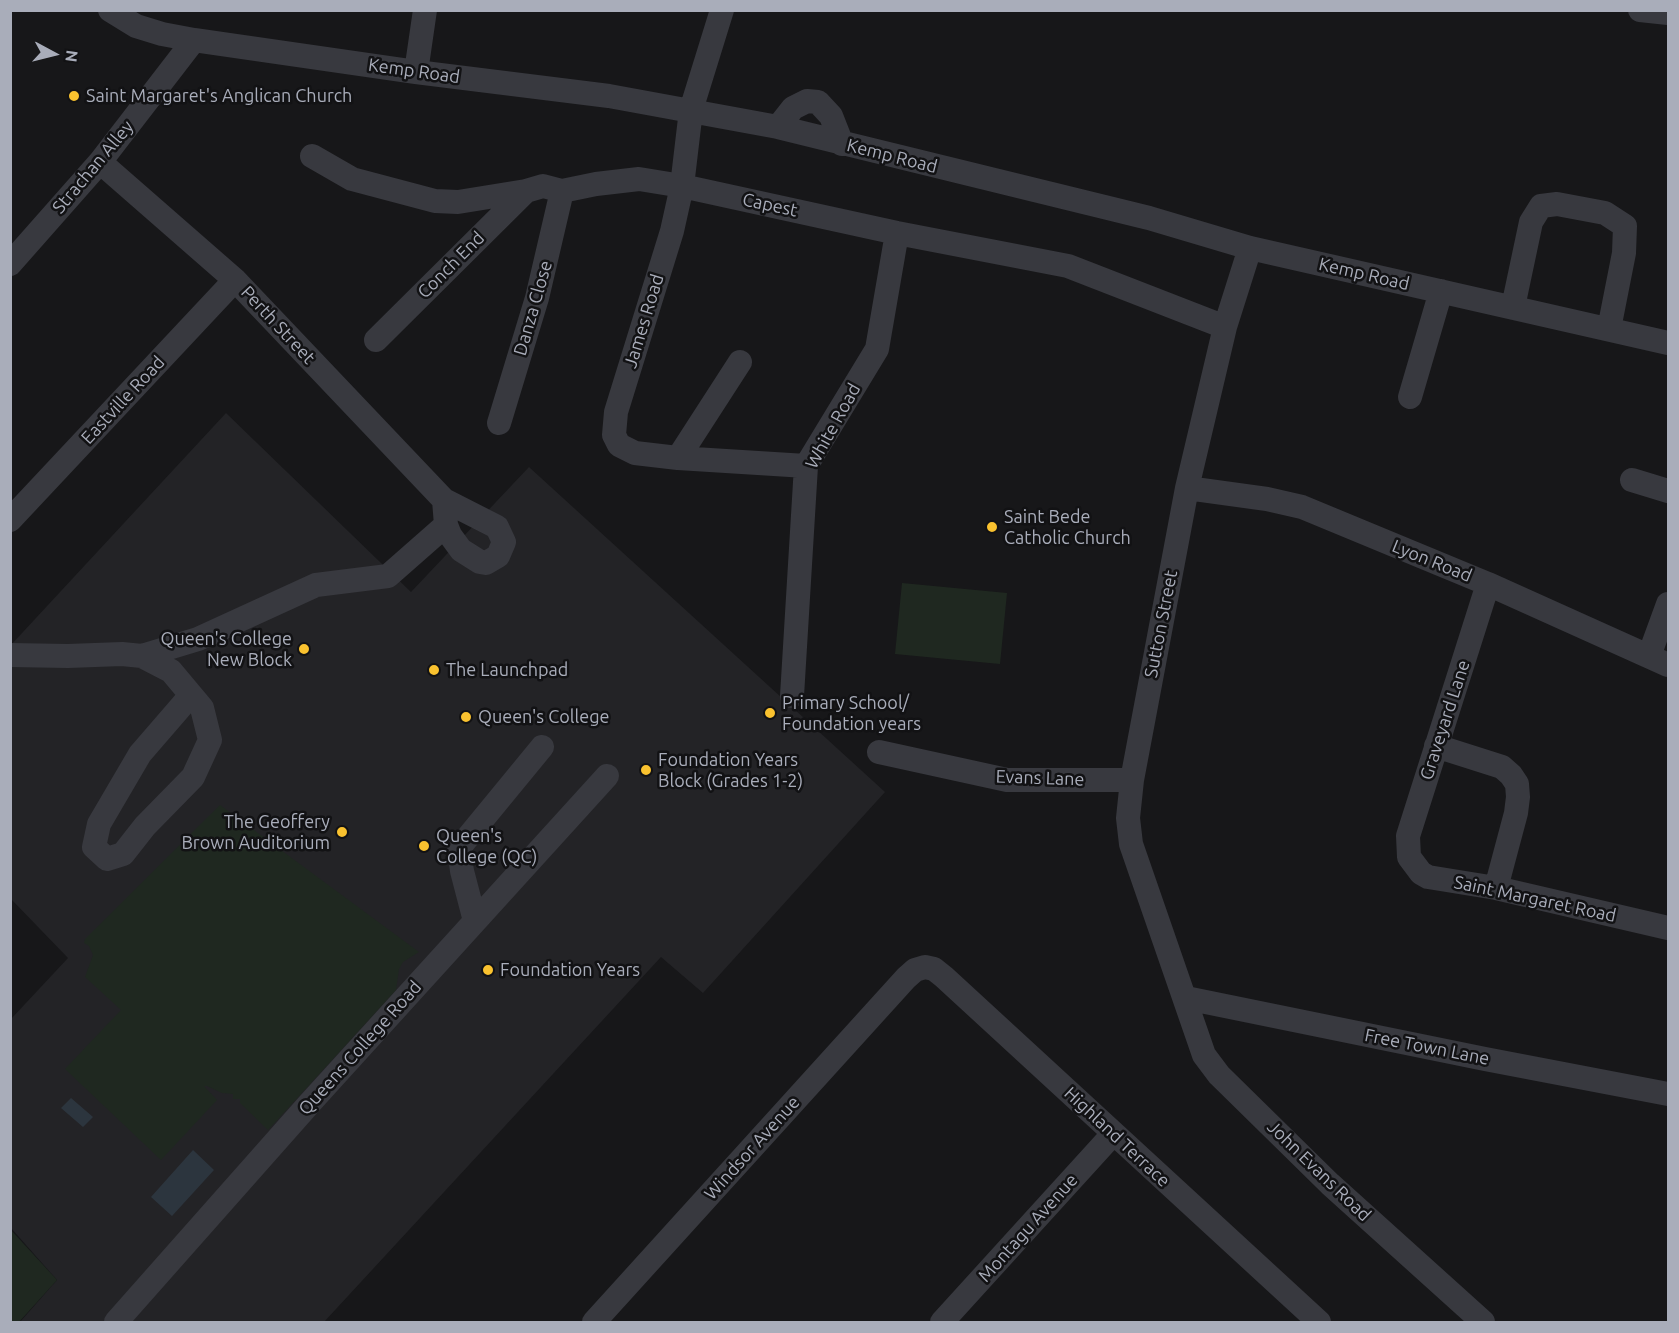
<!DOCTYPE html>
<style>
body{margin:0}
#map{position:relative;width:1679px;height:1333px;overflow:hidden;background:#171719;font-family:Ubuntu,sans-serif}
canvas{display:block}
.frame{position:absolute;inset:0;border:12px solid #a9adba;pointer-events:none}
.north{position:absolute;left:24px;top:24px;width:60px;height:60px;-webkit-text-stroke:4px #121214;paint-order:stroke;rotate:97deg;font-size:16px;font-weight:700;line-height:24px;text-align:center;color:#a9adba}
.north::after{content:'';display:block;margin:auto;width:21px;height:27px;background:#a9adba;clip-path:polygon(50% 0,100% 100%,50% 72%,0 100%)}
</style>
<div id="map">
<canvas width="1679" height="1333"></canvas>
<div class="frame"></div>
<div class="north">N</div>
</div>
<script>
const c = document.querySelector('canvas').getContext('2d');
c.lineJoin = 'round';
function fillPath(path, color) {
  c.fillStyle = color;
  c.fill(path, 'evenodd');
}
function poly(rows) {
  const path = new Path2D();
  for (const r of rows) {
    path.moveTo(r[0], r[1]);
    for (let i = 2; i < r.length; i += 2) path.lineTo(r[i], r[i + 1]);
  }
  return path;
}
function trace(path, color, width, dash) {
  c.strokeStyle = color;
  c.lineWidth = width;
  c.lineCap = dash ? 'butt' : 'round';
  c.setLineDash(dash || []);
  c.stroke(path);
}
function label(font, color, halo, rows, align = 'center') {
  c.font = font + ' Ubuntu,sans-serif';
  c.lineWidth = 5;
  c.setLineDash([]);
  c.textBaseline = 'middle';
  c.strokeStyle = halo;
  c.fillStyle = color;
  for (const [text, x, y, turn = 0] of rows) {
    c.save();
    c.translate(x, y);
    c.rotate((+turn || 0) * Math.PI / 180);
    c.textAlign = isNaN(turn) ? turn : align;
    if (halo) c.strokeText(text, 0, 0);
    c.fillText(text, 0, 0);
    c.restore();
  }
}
fillPath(poly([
 [226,413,411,592,529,467,885,792,703,993,661,957,324,1322,20,1322,57,1280,11,1228,11,1019,68,958,11,899,10,646]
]), '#232326');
fillPath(poly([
 [902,583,1007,593,1000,664,895,654],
 [220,805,419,952,403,962,399,969,396,990,268,1130,240,1103,240,1099,233,1099,233,1094,222,1093,207,1086,204,1086,217,1100,161,1160,65,1069,121,1010,85,977,93,955,89,946,84,943,85,939],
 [10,1229,57,1280,19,1322,11,1322]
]), '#1f2820');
fillPath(poly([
 [71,1098,93,1117,83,1127,61,1108],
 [193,1150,214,1170,172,1216,151,1197]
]), '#2c353e');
trace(poly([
 [110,10,136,26,162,34,194,40,416,72,609,96,778,127,1149,218,1250,248,1668,343],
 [722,10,691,110,682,186,672,231,616,412,614,435,619,445,635,453,678,458,806,466],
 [1640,10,1668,13],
 [416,72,425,10],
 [778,127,793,108,807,101,818,102,831,116,842,144],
 [312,156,352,179,435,201,458,202,526,191,543,186,562,191,596,184,639,179,682,186,897,233,1068,266,1225,327],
 [100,162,235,280,444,500,497,527,504,542,498,556,486,563,480,562,461,550,450,535,446,525,444,500],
 [1250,248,1225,327,1187,488,1132,780,1128,818,1131,844,1204,1055,1219,1075,1330,1184,1483,1322],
 [10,264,100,162,194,40],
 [1513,307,1531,222,1541,206,1557,204,1605,213,1625,226,1624,253,1609,329],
 [376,340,526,191],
 [1410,397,1441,291],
 [499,423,537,298,562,191],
 [678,458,740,362],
 [1632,480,1668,491],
 [1187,488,1267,499,1302,507,1488,584,1668,665],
 [10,520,235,280],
 [1488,584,1408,836,1409,857,1421,873,1428,877,1496,888,1668,928],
 [10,655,68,656,122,654,142,656,171,671,202,708,210,740,193,777,145,826,123,854,107,859,94,847,99,824,140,754,191,695],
 [142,656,198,639,316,585,388,576,446,525],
 [1649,656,1668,604],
 [792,696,806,466,877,349,897,233],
 [1436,746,1502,767,1511,775,1517,784,1518,797,1516,813,1496,888],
 [879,752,1007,780,1132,780],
 [475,921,462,871,459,848,542,747],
 [1186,998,1485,1059,1668,1094],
 [116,1322,309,1104,607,776],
 [594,1322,906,978,915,970,925,967,934,969,944,977,1319,1322],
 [942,1322,1113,1134]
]), '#38393f', 24);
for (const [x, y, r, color] of [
 [74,96,6,"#fac22f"],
 [992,527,6,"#fac22f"],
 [304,649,6,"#fac22f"],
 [434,670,6,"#fac22f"],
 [770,713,6,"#fac22f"],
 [466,717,6,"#fac22f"],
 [646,770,6,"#fac22f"],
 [342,832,6,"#fac22f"],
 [424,846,6,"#fac22f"],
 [488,970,6,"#fac22f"]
]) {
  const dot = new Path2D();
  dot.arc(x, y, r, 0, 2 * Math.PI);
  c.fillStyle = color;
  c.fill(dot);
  trace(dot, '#121214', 2);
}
label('18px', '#a9adba', '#121214', [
 ["Kemp Road",414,71,8],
 ["Kemp Road",892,156,14],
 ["Strachan Alley",93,167,-50],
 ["Capest",770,205,12],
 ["Conch End",451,265,-45],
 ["Kemp Road",1364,274,13],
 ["Danza Close",533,308,-74],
 ["James Road",644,321,-73],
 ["Perth Street",278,325,47],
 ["Eastville Road",123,400,-47],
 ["White Road",833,426,-61],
 ["Lyon Road",1432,561,22],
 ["Sutton Street",1161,624,-79],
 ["Graveyard Lane",1445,720,-72],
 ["Evans Lane",1040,778,2],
 ["Saint Margaret Road",1535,899,12],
 ["Free Town Lane",1427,1047,11],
 ["Queens College Road",360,1048,-48],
 ["Highland Terrace",1117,1137,43],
 ["Windsor Avenue",752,1148,-48],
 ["John Evans Road",1319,1171,44],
 ["Montagu Avenue",1028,1228,-48]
]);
label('18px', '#a9adba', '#121214', [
 ["Saint Margaret's Anglican Church",86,96],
 ["Saint Bede",1004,517],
 ["Catholic Church",1004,538],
 ["Queen's College",292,639,"right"],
 ["New Block",292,660,"right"],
 ["The Launchpad",446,670],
 ["Primary School/",782,703],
 ["Foundation years",782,724],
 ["Queen's College",478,717],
 ["Foundation Years",658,760],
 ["Block (Grades 1-2)",658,781],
 ["The Geoffery",330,822,"right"],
 ["Brown Auditorium",330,843,"right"],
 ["Queen's",436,836],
 ["College (QC)",436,857],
 ["Foundation Years",500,970]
], 'left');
</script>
